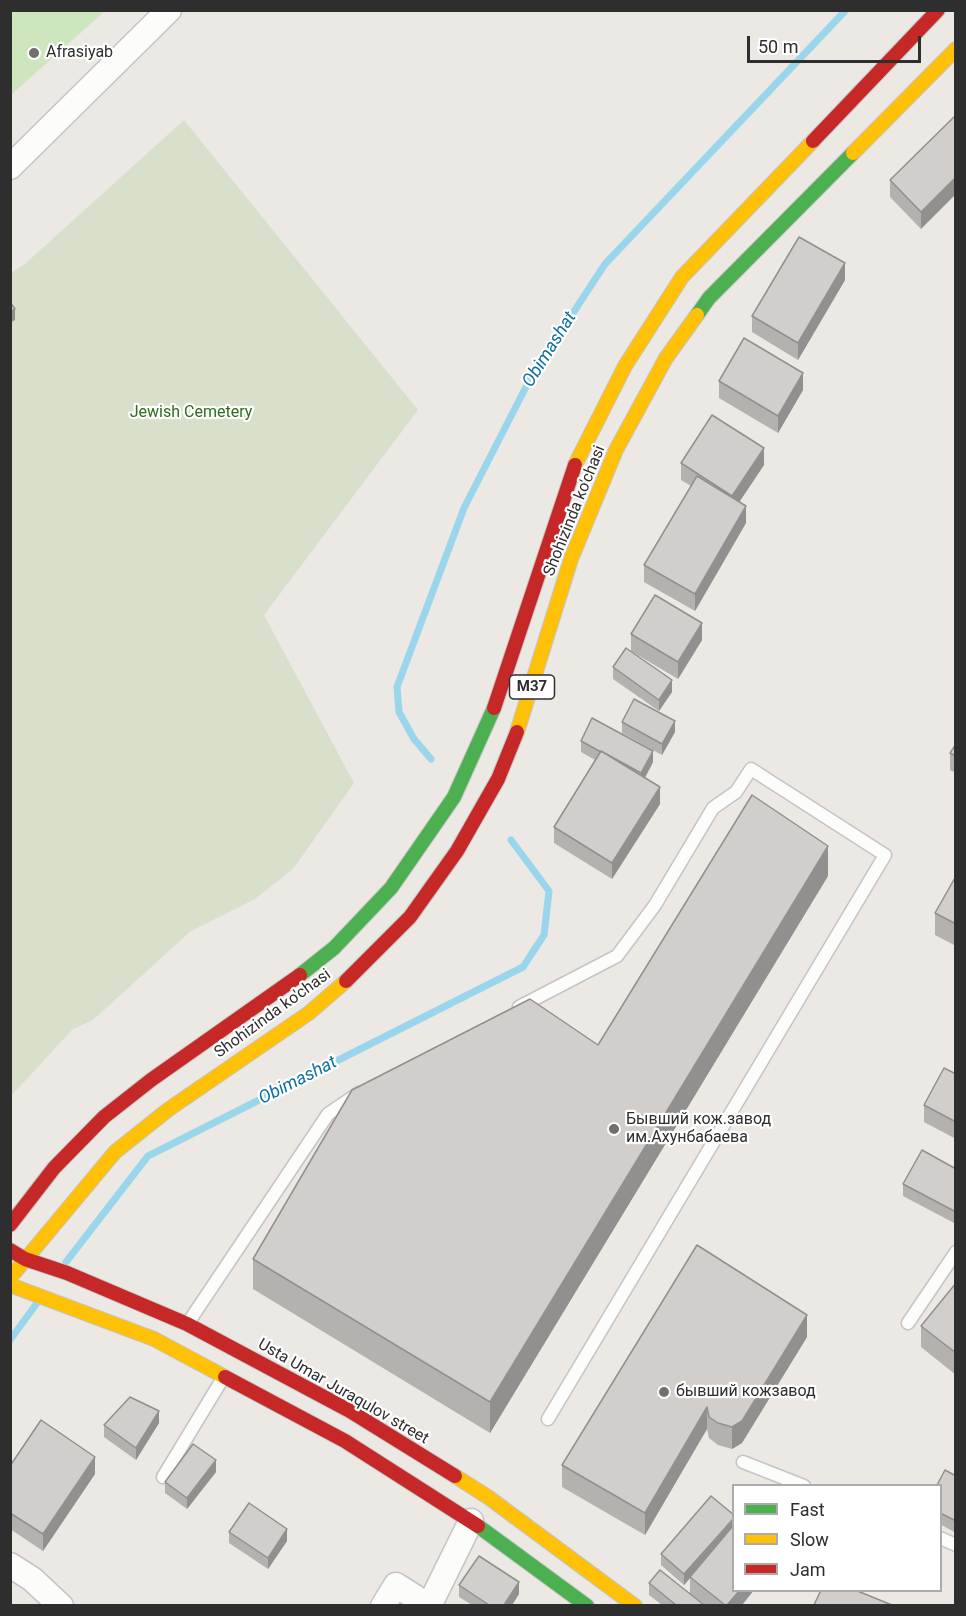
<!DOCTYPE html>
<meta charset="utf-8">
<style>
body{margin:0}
#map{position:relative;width:966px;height:1616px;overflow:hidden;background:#ece8e4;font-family:Roboto,sans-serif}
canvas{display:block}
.frame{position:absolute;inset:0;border:12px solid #2e2e2e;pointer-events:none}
.legend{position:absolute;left:732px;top:1484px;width:210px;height:108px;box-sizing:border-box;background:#fff;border:2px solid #ababab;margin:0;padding:8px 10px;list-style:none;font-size:18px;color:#2e2e2e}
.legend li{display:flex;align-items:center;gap:12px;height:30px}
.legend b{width:30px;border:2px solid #ababab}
.scale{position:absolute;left:747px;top:36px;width:174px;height:27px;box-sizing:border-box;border:3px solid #2e2e2e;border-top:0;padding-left:8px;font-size:18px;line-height:21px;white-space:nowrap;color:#2e2e2e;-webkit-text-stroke:4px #fff;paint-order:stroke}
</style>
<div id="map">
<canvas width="966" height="1616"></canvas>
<div class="frame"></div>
<ul class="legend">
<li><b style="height:8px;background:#4caf50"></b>Fast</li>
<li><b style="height:8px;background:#ffc107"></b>Slow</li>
<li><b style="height:8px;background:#c62828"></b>Jam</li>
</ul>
<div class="scale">50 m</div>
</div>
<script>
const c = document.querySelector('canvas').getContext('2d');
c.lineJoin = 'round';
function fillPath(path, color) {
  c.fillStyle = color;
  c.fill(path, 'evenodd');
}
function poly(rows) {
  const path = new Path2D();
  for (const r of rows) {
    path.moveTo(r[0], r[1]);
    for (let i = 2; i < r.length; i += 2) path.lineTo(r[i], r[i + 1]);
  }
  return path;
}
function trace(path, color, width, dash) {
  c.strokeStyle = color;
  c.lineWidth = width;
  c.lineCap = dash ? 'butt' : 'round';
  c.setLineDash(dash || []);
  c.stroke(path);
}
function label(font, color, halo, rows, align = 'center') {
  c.font = font + ' Roboto,sans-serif';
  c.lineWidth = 4.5;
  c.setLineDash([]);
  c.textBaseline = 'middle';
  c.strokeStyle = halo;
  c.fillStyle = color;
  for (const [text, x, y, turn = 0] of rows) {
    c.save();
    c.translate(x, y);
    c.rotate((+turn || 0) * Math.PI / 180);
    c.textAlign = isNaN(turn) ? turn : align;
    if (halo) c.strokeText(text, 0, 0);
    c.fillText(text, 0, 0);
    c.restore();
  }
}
fillPath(poly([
 [11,10,105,10,105,11,11,95]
]), '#cee6be');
fillPath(poly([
 [184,120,418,410,264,615,354,783,293,869,255,899,191,931,93,1020,73,1029,11,1096,11,273,26,263]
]), '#d8e0cc');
trace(poly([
 [431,759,414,739,399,712,397,687,464,508,530,379,605,264,846,10],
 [66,1262,148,1156,523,967,544,935,549,891,511,840],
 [10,1340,37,1303]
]), '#99d6ec', 7);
const lane = poly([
 [519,1007,617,956,655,905,713,808,736,792,751,769,885,855,548,1419],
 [188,1323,328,1114,359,1093],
 [908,1323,956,1252],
 [743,1462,804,1486],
 [163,1477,223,1378],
 [940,1538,956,1545]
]);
const street = poly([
 [10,167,169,10],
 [10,1565,32,1579,61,1606],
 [383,1606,396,1585,429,1606],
 [429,1606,471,1521]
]);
const fast = poly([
 [697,315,709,298,853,153],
 [300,975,334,948,391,888,454,797,494,708],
 [478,1526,587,1606]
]);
const slow = poly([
 [853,153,956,49],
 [575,465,625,366,682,277,813,141],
 [517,732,571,559,616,450,666,358,697,315],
 [10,1278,115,1152,169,1109,309,1013,346,981],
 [10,1285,154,1339,225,1377],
 [455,1476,488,1497,635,1606]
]);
const jam = poly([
 [813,141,938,10],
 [494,708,575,465],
 [346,981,410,917,457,851,498,779,517,732],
 [10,1225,54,1168,104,1117,151,1080,300,975],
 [10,1250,25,1259,67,1273,187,1324,350,1411,455,1476],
 [225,1377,345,1441,478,1526]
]);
trace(lane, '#c5c4c5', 15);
trace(street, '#c5c4c5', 27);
trace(fast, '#c5c4c5', 16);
trace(slow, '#c5c4c5', 16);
trace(jam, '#c5c4c5', 16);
trace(lane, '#fcfcfb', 12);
trace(street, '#fcfcfb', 24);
trace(fast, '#4caf50', 14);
trace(slow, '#ffc107', 14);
trace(jam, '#c62828', 14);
fillPath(poly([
 [956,115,921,229,890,197,890,180],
 [845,280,798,360,752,332,752,316],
 [719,381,803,390,778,433,719,398],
 [681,463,764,465,739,502,746,523,695,611,644,582,644,565,691,486,681,480],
 [631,634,702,640,678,679,631,651],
 [613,667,672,692,659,711,613,679],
 [622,722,675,732,662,755,622,733],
 [581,741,653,762,645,778,660,804,612,879,554,843,554,827,595,760,581,752],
 [956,744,956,773,950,770,950,753],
 [828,876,490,1433,253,1289,253,1259,598,1045],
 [956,876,956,946,935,935,935,913],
 [956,1074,956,1139,924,1122,924,1105],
 [956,1169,956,1224,903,1196,903,1184],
 [956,1283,956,1375,921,1347,921,1326],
 [807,1337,742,1443,732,1449,718,1445,709,1438,707,1429,645,1535,562,1487,562,1465],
 [159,1423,136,1460,104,1437,104,1425],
 [10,1466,95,1474,43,1551,10,1529],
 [216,1472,187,1509,165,1493,165,1482],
 [956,1476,956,1533,940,1524,940,1485],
 [229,1532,287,1541,268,1569,229,1543],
 [661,1554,734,1590,754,1590,742,1605,704,1605,690,1594,690,1578,684,1585,661,1565],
 [649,1583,704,1605,662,1605,649,1595],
 [459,1585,519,1594,512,1605,472,1605,459,1597]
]), '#b4b1af');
fillPath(poly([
 [956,177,956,194,921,229,921,212],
 [845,263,845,280,798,360,798,343],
 [15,309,15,320,10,323,10,312],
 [803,373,803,390,778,433,778,416],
 [764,448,764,465,732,513,732,496],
 [746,506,746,523,695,611,695,594],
 [702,623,702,640,678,679,678,662],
 [672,680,672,692,659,711,659,700],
 [675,721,675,732,662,755,662,744],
 [653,751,653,762,641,785,641,773],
 [660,787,660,804,612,879,612,863],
 [828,846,828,876,490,1433,490,1402],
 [807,1315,807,1337,742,1443,732,1449,732,1427],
 [707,1407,707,1429,645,1535,645,1513],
 [159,1411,159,1423,136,1460,136,1448],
 [95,1457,95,1474,43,1551,43,1534],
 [216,1460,216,1472,187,1509,187,1498],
 [734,1518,734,1529,684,1585,684,1574],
 [287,1529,287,1541,268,1569,268,1558],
 [519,1582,519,1594,512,1605,504,1605],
 [740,1590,754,1590,742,1605,727,1605]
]), '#92908e');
const building = poly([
 [956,115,956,177,921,212,890,180,956,115],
 [799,237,845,263,798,343,752,316,799,237],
 [10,302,15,309,10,312,10,302],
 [744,338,803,373,778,416,719,381,744,338],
 [712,415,764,448,732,496,681,463,712,415],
 [697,476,746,506,695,594,644,565,697,476],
 [655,595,702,623,678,662,631,634,655,595],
 [626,648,672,680,659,700,613,667,626,648],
 [634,699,675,721,662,744,622,722,634,699],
 [592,718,653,751,641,773,601,751,601,752,581,741,592,718],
 [956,744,956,756,950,753,956,744],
 [601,751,660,787,612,863,554,827,601,751],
 [752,795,828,846,490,1402,253,1259,352,1090,530,999,598,1045,752,795],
 [956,876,956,924,935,913,956,876],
 [944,1068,956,1074,956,1122,924,1105,944,1068],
 [922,1150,956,1169,956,1212,903,1184,922,1150],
 [697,1245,807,1315,742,1421,732,1427,718,1423,709,1417,707,1407,645,1513,562,1465,697,1245],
 [956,1283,956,1353,921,1326,956,1283],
 [130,1397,159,1411,136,1448,104,1425,130,1397],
 [41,1420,95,1457,43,1534,10,1513,10,1466,41,1420],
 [193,1444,216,1460,187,1498,165,1482,193,1444],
 [945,1470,956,1476,956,1521,940,1513,940,1485,937,1485,945,1470],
 [711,1496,734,1515,734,1518,684,1574,661,1554,711,1496],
 [249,1503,287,1529,268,1558,229,1532,249,1503],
 [732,1527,734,1528,734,1590,740,1590,727,1605,725,1605,690,1577,732,1527],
 [479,1556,519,1582,504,1605,489,1605,459,1585,479,1556],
 [660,1570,704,1605,676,1605,649,1583,660,1570],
 [821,1590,855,1590,892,1605,814,1605,821,1590]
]);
fillPath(building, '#d1cecb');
trace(building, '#92908e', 1.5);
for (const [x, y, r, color] of [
 [34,53,6,"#706f6e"],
 [614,1129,6,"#706f6e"],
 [664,1392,6,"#706f6e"]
]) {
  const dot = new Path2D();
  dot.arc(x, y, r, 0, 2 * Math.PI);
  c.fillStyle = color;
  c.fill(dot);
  trace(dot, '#fff', 2);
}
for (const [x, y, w] of [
 [532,687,45]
]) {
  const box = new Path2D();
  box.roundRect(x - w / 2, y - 12, w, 24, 4.5);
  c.fillStyle = '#fff';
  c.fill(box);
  trace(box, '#2e2e2e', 1.5);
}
label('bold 15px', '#2e2e2e', null, [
 ["M37",532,687]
]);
label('16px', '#2e2e2e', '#fff', [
 ["Afrasiyab",46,53],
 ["Бывший кож.завод",626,1120],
 ["им.Ахунбабаева",626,1138],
 ["бывший кожзавод",676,1392]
], 'left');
label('16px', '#2c6e1b', '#fff', [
 ["Jewish Cemetery",191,413]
]);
label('16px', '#2e2e2e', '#fff', [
 ["Shohizinda ko'chasi",575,511,-68],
 ["Shohizinda ko'chasi",273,1014,-36],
 ["Usta Umar Juraqulov street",343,1392,30]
]);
label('italic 18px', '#0d6fa3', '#fff', [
 ["Obimashat",550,350,-58],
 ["Obimashat",298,1081,-27]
]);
</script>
